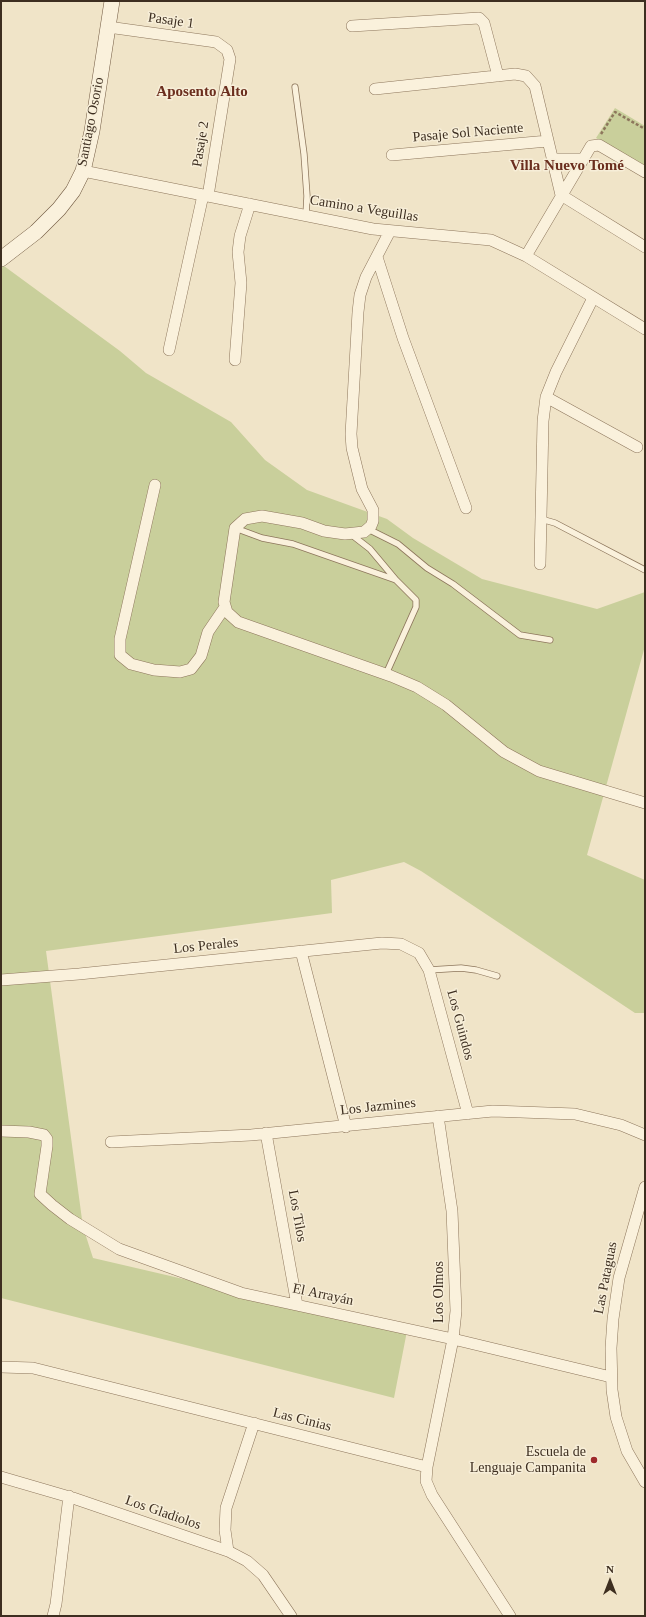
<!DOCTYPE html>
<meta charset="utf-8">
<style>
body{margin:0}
#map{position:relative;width:646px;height:1617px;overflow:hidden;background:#f0e4c8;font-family:"Times New Roman",serif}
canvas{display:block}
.frame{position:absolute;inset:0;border:2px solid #3d2e20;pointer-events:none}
.north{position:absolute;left:590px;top:1561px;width:40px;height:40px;-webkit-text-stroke:3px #f7eed8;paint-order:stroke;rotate:0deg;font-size:11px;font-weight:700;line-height:16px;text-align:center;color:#3d2e20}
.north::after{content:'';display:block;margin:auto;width:14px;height:18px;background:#3d2e20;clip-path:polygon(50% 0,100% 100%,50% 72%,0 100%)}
</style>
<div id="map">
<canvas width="646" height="1617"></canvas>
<div class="frame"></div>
<div class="north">N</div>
</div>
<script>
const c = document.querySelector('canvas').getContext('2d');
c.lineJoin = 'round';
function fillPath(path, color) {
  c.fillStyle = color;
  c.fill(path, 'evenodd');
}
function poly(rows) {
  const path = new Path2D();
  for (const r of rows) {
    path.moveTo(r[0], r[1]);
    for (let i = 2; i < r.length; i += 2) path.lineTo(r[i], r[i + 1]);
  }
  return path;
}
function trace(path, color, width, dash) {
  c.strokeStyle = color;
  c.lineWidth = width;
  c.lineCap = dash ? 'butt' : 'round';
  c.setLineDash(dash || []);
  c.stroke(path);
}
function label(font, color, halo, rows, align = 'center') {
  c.font = font + ' "Times New Roman",serif';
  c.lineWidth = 3;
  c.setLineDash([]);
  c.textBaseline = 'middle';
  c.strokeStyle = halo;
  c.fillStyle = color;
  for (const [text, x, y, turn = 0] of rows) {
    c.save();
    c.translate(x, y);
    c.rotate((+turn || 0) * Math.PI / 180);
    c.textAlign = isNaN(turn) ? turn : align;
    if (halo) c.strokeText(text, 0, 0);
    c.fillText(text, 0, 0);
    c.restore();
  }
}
fillPath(poly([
 [615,108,645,126,645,167,596,138],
 [4,266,120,351,146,373,231,422,265,460,307,490,387,519,413,538,482,579,597,609,645,592,645,646,587,855,645,880,645,1013,635,1013,421,871,404,862,331,880,332,913,46,951,83,1227,93,1258,407,1331,394,1398,1,1298,1,268]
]), '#c9cf9b');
const lane = poly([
 [295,87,304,154,307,196,306,215],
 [541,519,555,523,645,570],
 [235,528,262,538,293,544,396,580,416,600,416,607,386,674],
 [368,529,398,544,427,568,453,584,520,635,550,640],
 [352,535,370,549,396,580],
 [429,970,461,968,476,970,497,976]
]);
const street = poly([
 [352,26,479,18,484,23,498,76],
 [108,27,216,42,227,50,230,59,208,196],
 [375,89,515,74,526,76,535,86,561,195,645,247],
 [392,155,548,141],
 [552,159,582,159],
 [83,171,373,229,491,240,526,256,645,329],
 [390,231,366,277,360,295,358,312,351,434,352,448,362,489,373,510,373,521,371,526,364,532,345,534,324,531,302,523,262,516,245,519,235,528,224,602,227,612,238,622,391,676,417,687,446,705,504,752,539,771,645,803],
 [526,256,591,146,599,145,645,172],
 [377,257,403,338,466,508],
 [169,350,203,195],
 [235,360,241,283,238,252,240,236,250,204],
 [546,397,637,447],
 [155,485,120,639,120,655,131,664,154,670,180,672,191,669,201,656,208,632,225,607],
 [540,564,543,421,546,397,556,372,593,298],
 [301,951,346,1127],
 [1,980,79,974,382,943,401,944,419,953,429,970,468,1114],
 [438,1116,452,1211,456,1311,453,1339,427,1467,426,1481,432,1495,510,1616],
 [1,1131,29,1132,44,1135,47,1139,47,1146,40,1194,52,1205,70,1219,119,1249,241,1293,453,1339,611,1377],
 [266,1133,297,1305],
 [111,1142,251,1135,493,1111,575,1114,621,1125,645,1135],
 [645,1187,619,1278,613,1319,611,1348,612,1390,616,1417,627,1451,645,1482],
 [1,1367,33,1368,427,1467],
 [1,1477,73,1498,228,1551,247,1561,263,1575,291,1616],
 [228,1551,225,1530,226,1508,254,1423],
 [53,1616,56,1604,69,1496]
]);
const secondary = poly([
 [1,259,36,232,59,209,73,191,83,171,92,131,112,1]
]);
trace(lane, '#8d765c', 7);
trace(street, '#8d765c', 12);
trace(secondary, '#6f573f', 16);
trace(poly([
 [601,134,615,112,645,129]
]), '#8d765c', 2.5, [3, 2]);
trace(lane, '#faf1dc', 5.5);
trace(street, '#faf1dc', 11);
trace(secondary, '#faf1dc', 15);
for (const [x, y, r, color] of [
 [594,1460,4,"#9e2a2b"]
]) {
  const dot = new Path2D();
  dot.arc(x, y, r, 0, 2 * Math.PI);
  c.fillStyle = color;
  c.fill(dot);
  trace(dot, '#f7eed8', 1.5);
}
label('14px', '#3d2e20', '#f7eed8', [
 ["Pasaje 1",171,21,8],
 ["Santiago Osorio",91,122,-79],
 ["Pasaje Sol Naciente",468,133,-5],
 ["Pasaje 2",201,144,-81],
 ["Camino a Veguillas",364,209,9],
 ["Los Perales",206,946,-6],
 ["Los Guindos",460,1025,75],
 ["Los Jazmines",378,1107,-6],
 ["Los Tilos",297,1216,80],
 ["Las Pataguas",606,1278,-79],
 ["Los Olmos",439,1292,-90],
 ["El Arrayán",323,1295,12],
 ["Las Cinias",302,1420,14],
 ["Los Gladiolos",163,1513,19]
]);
label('14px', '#3d2e20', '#f7eed8', [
 ["Escuela de",586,1452],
 ["Lenguaje Campanita",586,1468]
], 'right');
label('bold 15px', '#6b2e1e', '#f7eed8', [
 ["Aposento Alto",202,92],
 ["Villa Nuevo Tomé",567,166]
]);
</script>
